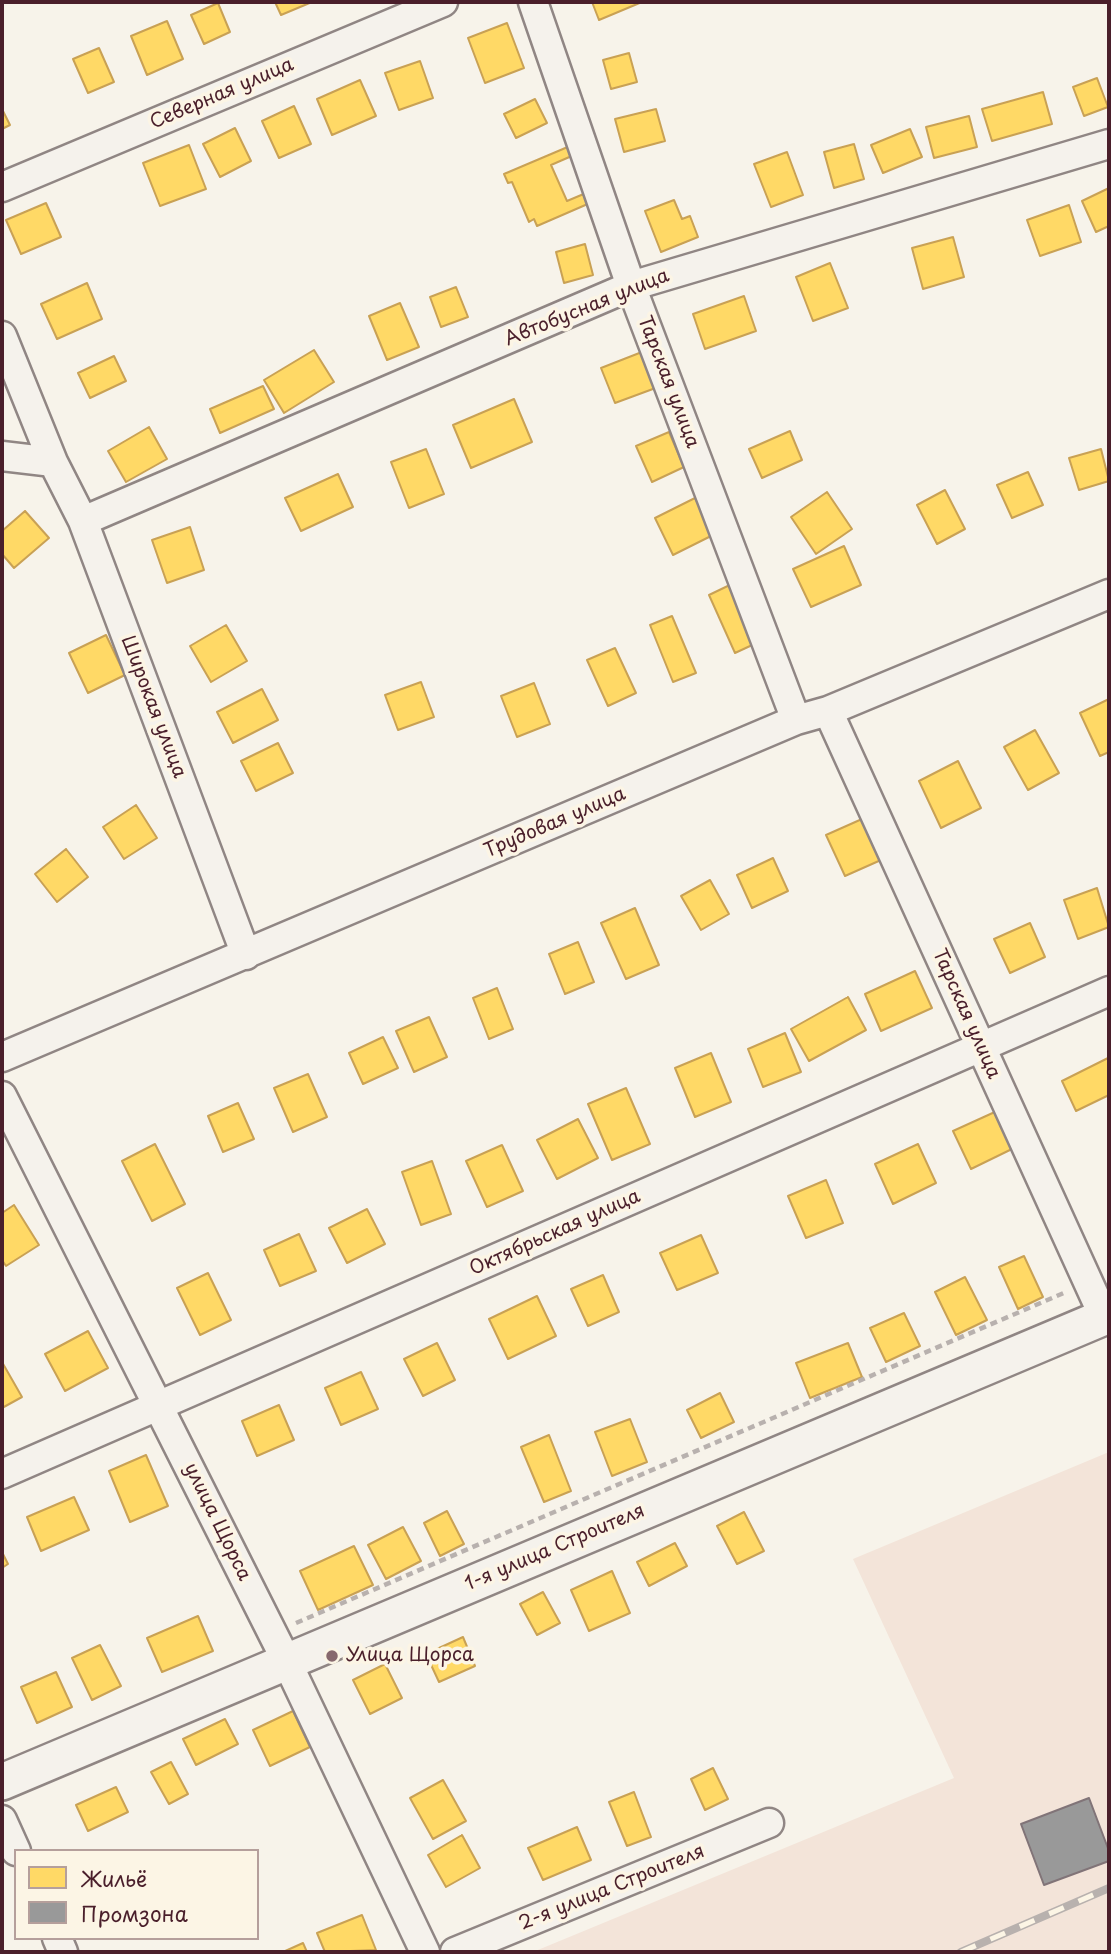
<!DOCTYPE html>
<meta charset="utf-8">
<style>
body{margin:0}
#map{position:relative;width:1111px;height:1954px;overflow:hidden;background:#f7f3ea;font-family:"Playpen Sans",sans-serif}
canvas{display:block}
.frame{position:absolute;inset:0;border:4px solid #4a1f2b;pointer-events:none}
.legend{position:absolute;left:14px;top:1849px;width:245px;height:91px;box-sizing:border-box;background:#fcf5e5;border:2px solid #b59f9b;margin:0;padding:9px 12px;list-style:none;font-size:21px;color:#4a1f2b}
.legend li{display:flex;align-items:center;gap:14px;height:35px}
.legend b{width:35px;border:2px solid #b59f9b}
</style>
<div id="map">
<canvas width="1111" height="1954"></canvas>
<div class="frame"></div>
<ul class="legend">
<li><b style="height:19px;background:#ffd966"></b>Жильё</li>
<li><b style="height:19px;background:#999"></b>Промзона</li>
</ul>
</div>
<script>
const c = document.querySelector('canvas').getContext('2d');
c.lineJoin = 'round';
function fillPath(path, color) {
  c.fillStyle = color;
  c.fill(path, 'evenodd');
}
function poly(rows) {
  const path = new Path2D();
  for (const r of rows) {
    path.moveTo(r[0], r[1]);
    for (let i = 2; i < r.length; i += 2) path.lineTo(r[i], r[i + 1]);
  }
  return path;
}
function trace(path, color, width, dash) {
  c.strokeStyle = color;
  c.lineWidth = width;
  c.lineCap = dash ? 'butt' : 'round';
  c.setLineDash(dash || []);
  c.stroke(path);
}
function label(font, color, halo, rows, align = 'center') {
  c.font = font + ' "Playpen Sans",sans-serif';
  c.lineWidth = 7;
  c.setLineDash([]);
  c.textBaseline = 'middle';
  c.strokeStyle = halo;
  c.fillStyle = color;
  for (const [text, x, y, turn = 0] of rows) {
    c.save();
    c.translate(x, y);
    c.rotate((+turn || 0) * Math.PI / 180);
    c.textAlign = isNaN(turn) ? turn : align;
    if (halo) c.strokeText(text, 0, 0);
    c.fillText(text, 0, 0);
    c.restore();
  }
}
fillPath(poly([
 [1109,1452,1109,1952,533,1952,954,1778,853,1559]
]), '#f3e4d9');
const homes = poly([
 [275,2,312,2,281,15,275,2],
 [592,2,642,2,599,20,592,2],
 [218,3,230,32,204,44,191,15,218,3],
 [167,21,183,59,147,75,131,36,167,21],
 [507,23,524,68,485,83,468,38,507,23],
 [99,48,114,82,88,93,73,59,99,48],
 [629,53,637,82,611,89,603,60,629,53],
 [420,61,433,98,399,110,385,73,420,61],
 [1097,78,1108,107,1084,116,1073,87,1097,78],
 [360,80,376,116,332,135,317,99,360,80],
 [1043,92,1052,124,992,141,982,109,1043,92],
 [535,99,547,123,516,138,504,114,535,99],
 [294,106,311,144,279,158,262,121,294,106],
 [2,109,10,125,2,129,2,109],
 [656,109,665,141,624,152,615,119,656,109],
 [969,116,977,147,934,158,926,127,969,116],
 [235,128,251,161,220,177,203,144,235,128],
 [910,129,922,157,883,173,871,145,910,129],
 [854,144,864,179,834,188,824,152,854,144],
 [189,145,206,189,160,206,143,163,189,145],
 [570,146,574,155,551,165,567,201,586,193,590,203,537,226,534,219,529,222,512,182,508,183,504,174,570,146],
 [787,152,803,195,771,207,754,164,787,152],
 [1109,188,1109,226,1096,232,1082,201,1109,188],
 [674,200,682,219,690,216,698,237,661,252,645,211,674,200],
 [46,203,61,237,21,254,6,220,46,203],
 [1069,205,1081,242,1040,256,1027,220,1069,205],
 [953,237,964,277,923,289,912,248,953,237],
 [585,244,593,275,564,283,556,252,585,244],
 [830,263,848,308,813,321,796,277,830,263],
 [87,283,102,319,57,339,41,304,87,283],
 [456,287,468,317,441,327,430,297,456,287],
 [744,296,756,331,705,349,693,314,744,296],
 [400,303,419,347,387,360,369,316,400,303],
 [314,350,334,382,284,413,264,380,314,350],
 [647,350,661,386,615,403,601,368,647,350],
 [114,356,126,381,90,398,78,373,114,356],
 [263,386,274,409,220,433,210,409,263,386],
 [514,399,532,442,471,468,453,425,514,399],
 [149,427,167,459,126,482,108,451,149,427],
 [790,431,802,460,762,478,749,449,790,431],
 [669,432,684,467,652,482,636,446,669,432],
 [426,449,444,494,409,508,391,462,426,449],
 [1101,449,1109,481,1079,490,1069,458,1101,449],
 [1028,472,1043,505,1012,518,997,485,1028,472],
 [338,474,353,507,301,531,285,498,338,474],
 [945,490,965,529,937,544,917,505,945,490],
 [827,492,852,529,816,554,791,517,827,492],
 [695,498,713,535,673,555,655,518,695,498],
 [25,511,49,538,14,568,2,554,2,531,25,511],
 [190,527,204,570,167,583,152,540,190,527],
 [844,546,861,585,811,607,793,569,844,546],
 [736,582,763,640,735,653,709,595,736,582],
 [672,616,696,673,673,682,650,625,672,616],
 [226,625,247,661,211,682,190,646,226,625],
 [106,635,125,675,88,693,69,653,106,635],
 [615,648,636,693,608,706,587,660,615,648],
 [421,682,434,717,398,730,385,695,421,682],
 [534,683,550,724,517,737,501,696,534,683],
 [262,689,278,720,233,743,217,712,262,689],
 [1109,699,1109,752,1100,756,1080,713,1109,699],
 [1035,730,1059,773,1028,790,1004,747,1035,730],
 [278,743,293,773,256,791,241,761,278,743],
 [958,761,981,808,941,828,919,781,958,761],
 [136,805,157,838,124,859,103,827,136,805],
 [862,819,881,860,845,876,826,835,862,819],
 [66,849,88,877,57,902,35,874,66,849],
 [773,858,788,891,752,908,737,875,773,858],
 [710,880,729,914,701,930,681,896,710,880],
 [1097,888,1109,927,1078,939,1064,900,1097,888],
 [635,908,659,965,626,979,601,923,635,908],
 [1030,923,1045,957,1010,973,994,939,1030,923],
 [578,942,594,982,565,994,549,954,578,942],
 [915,971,932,1008,881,1031,865,994,915,971],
 [497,988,513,1029,489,1039,473,998,497,988],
 [848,997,866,1030,809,1061,791,1029,848,997],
 [429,1017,447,1057,414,1072,396,1031,429,1017],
 [785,1033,801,1072,763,1087,748,1049,785,1033],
 [383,1037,398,1068,363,1084,349,1053,383,1037],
 [711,1053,731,1102,695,1117,675,1068,711,1053],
 [1108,1058,1109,1095,1076,1111,1062,1081,1108,1058],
 [308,1074,327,1117,293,1132,274,1088,308,1074],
 [626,1088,650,1144,612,1160,588,1104,626,1088],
 [238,1103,254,1139,223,1152,208,1116,238,1103],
 [997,1111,1014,1148,971,1169,953,1131,997,1111],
 [578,1119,598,1158,557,1179,537,1140,578,1119],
 [155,1144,185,1204,152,1221,122,1161,155,1144],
 [918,1144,936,1183,893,1204,875,1164,918,1144],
 [502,1145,523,1191,487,1207,466,1161,502,1145],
 [432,1161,451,1214,421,1225,402,1172,432,1161],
 [826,1180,843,1223,806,1238,788,1196,826,1180],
 [14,1205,39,1245,6,1266,2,1260,2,1213,14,1205],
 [367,1209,385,1244,347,1263,329,1228,367,1209],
 [299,1234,316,1271,280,1286,264,1250,299,1234],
 [701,1235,718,1273,677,1290,660,1253,701,1235],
 [1024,1256,1043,1297,1018,1309,999,1267,1024,1256],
 [208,1273,231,1320,200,1335,177,1288,208,1273],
 [603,1275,619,1312,588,1326,571,1289,603,1275],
 [965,1277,987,1320,956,1335,935,1292,965,1277],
 [537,1296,556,1336,508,1359,489,1319,537,1296],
 [904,1313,920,1346,886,1362,870,1328,904,1313],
 [88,1331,108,1368,65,1391,45,1354,88,1331],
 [437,1343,455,1380,423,1396,404,1359,437,1343],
 [848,1343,862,1377,810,1398,796,1363,848,1343],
 [2,1362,22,1397,2,1408,2,1362],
 [361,1372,378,1409,341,1425,325,1388,361,1372],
 [720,1393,734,1422,701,1438,687,1410,720,1393],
 [279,1405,294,1440,257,1456,242,1421,279,1405],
 [630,1419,647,1462,612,1476,595,1432,630,1419],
 [549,1435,571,1491,544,1502,521,1447,549,1435],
 [146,1455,168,1506,130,1522,109,1471,146,1455],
 [74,1497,89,1530,41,1551,27,1517,74,1497],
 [447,1511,464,1544,440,1556,424,1523,447,1511],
 [744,1512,764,1551,737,1564,717,1526,744,1512],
 [403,1527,421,1561,386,1579,368,1545,403,1527],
 [675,1543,687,1566,649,1586,637,1562,675,1543],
 [354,1546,373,1585,318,1610,300,1571,354,1546],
 [2,1552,8,1564,2,1568,2,1552],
 [612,1571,630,1613,589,1631,571,1590,612,1571],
 [543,1592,560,1623,537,1635,520,1604,543,1592],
 [198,1616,213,1651,162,1672,147,1638,198,1616],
 [463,1637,475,1666,439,1682,426,1654,463,1637],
 [100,1645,121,1686,92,1700,72,1658,100,1645],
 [385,1664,402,1698,370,1714,353,1680,385,1664],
 [56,1672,72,1707,37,1723,21,1687,56,1672],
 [293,1711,310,1747,270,1766,253,1730,293,1711],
 [225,1719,238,1744,196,1765,183,1739,225,1719],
 [171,1762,188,1794,169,1804,151,1772,171,1762],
 [713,1768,728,1799,705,1810,691,1779,713,1768],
 [443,1780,466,1821,433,1839,410,1798,443,1780],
 [116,1787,128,1812,88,1831,76,1805,116,1787],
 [634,1792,651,1837,627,1846,609,1802,634,1792],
 [577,1827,591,1860,543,1880,528,1848,577,1827],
 [462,1835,480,1868,446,1887,428,1855,462,1835],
 [362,1915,376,1950,325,1952,317,1933,362,1915],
 [303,1943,307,1952,283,1952,303,1943]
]);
fillPath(homes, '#ffd966');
trace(homes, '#c9a154', 2);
const industry = poly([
 [1089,1798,1109,1851,1109,1861,1044,1885,1021,1824,1089,1798]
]);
fillPath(industry, '#999');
trace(industry, '#817478', 2);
const minor = poly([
 [533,2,631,286,796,720],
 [2,187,443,2],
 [2,336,53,462,83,521,246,955],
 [2,456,53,462],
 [83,521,631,286,1109,144],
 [828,711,1104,1317],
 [2,1057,796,720,828,711,1109,594],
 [2,1096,286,1660,425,1952],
 [2,1474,1109,991],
 [2,1820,16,1851],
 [57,1938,63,1952],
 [455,1952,769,1823]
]);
const tertiary = poly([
 [2,1782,1109,1315]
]);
trace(minor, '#908684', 33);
trace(tertiary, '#908684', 40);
trace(poly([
 [296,1623,1066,1292]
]), '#b8b1ae', 4.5, [7, 5]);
trace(minor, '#f5f2ec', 28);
trace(tertiary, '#f5f2ec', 35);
const rail = poly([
 [961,1952,1109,1888]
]);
trace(rail, '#b8b1ae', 8);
trace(rail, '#fcf5e5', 5, [16]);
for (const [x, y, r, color] of [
 [332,1656,7,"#87696e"]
]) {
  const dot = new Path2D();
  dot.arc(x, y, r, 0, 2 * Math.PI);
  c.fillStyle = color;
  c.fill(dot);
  trace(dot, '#fcf5e5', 2.5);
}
label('19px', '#4a1f2b', '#fcf5e5', [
 ["Северная улица",222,94,-23],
 ["Автобусная улица",587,308,-22],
 ["Тарская улица",668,382,69],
 ["Широкая улица",153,707,69],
 ["Трудовая улица",555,823,-23],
 ["Тарская улица",966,1014,66],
 ["Октябрьская улица",555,1233,-24],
 ["улица Щорса",217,1522,64],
 ["1-я улица Строителя",555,1548,-23],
 ["2-я улица Строителя",612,1888,-22]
]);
label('19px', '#4a1f2b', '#fcf5e5', [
 ["Улица Щорса",346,1656]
], 'left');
</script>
